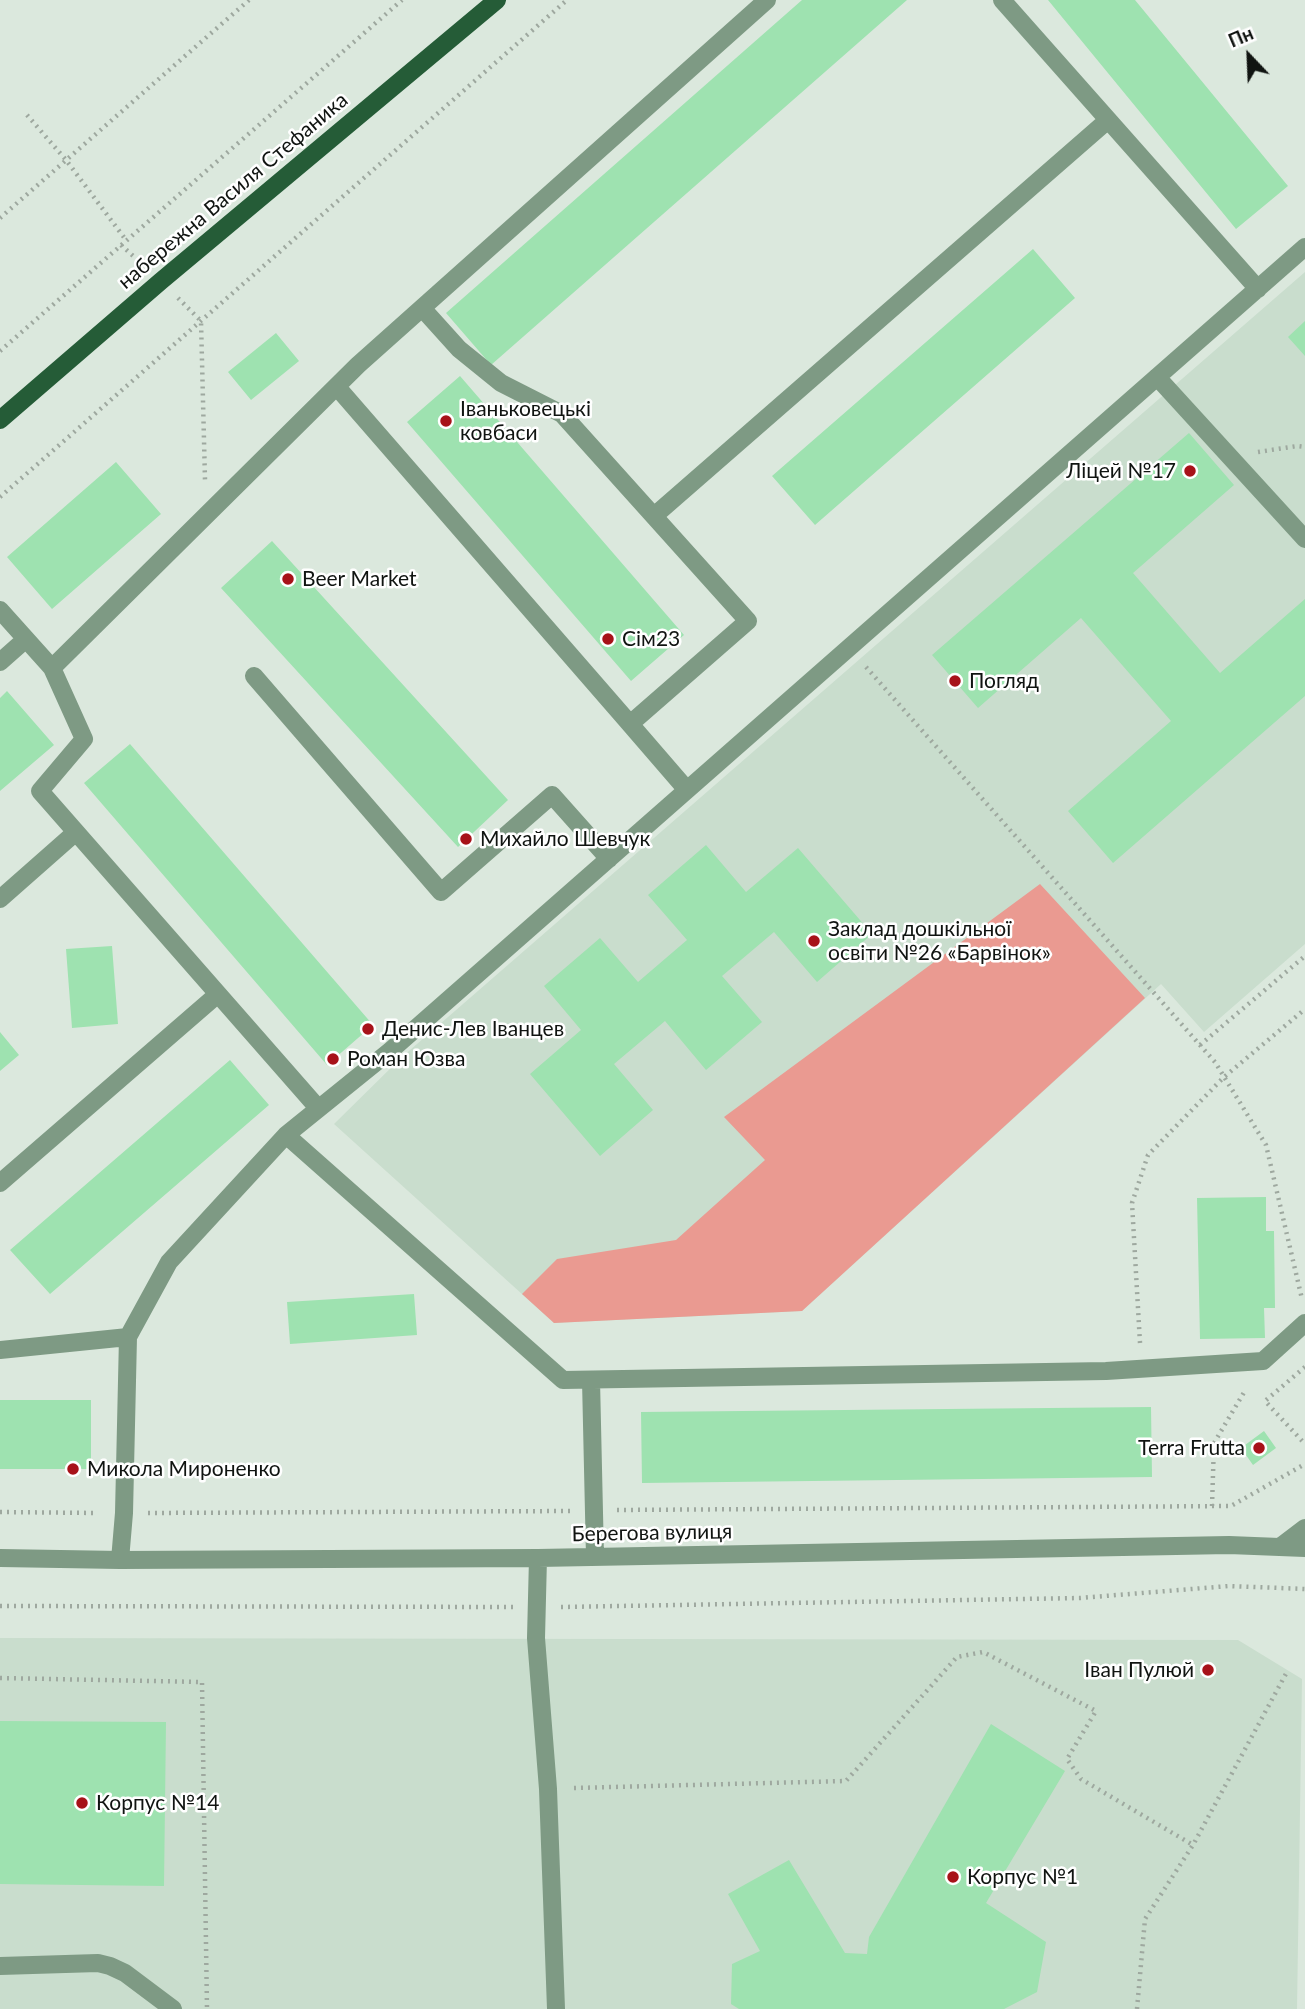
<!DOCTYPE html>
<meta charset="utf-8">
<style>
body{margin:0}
#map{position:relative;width:1305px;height:2009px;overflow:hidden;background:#dbe8dd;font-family:Lato,sans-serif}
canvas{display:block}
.north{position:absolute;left:1214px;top:21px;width:70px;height:70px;-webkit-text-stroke:5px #fff;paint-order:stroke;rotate:337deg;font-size:19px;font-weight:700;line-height:28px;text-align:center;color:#101411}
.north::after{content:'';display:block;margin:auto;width:24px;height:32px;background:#101411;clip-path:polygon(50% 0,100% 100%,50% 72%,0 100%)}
</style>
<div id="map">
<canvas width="1305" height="2009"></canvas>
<div class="north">Пн</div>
</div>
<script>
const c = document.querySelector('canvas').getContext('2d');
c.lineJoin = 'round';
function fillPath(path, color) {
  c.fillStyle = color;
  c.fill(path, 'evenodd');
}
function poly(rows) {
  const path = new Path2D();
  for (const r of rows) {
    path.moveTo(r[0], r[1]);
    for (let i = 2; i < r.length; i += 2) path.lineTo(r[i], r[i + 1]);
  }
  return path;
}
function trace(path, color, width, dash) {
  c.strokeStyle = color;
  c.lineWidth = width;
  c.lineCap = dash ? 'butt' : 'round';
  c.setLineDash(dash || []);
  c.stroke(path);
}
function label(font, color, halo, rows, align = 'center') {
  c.font = font + ' Lato,sans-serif';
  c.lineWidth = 5;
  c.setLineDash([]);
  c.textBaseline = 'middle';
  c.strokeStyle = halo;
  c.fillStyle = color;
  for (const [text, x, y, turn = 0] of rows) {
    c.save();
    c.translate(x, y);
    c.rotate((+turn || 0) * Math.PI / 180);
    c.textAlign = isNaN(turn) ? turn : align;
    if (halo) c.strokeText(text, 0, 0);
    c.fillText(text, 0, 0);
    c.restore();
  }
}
fillPath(poly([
 [1305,272,1305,944,1204,1032,1161,984,802,1311,554,1323,334,1124,402,1057],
 [0,1638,1238,1640,1302,1679,1297,2009,0,2009]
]), '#c9ddcd');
fillPath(poly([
 [1040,884,1145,998,802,1311,554,1323,522,1294,557,1259,676,1240,765,1160,724,1117]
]), '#ea9a91');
fillPath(poly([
 [802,0,907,0,491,365,446,313],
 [1048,0,1135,0,1288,186,1236,229],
 [1033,249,1075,298,815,525,772,476],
 [1305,321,1305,356,1288,337],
 [276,333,299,361,251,400,228,372],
 [460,376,684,635,631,681,407,422],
 [1189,433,1234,485,1133,573,1220,673,1305,599,1305,696,1113,863,1068,811,1171,721,1081,618,978,708,932,655],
 [116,462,161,514,52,609,7,557],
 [272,541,508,800,458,847,221,588],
 [7,691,54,745,0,791,0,698],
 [130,744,373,1025,327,1065,84,783],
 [706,845,746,892,798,848,872,934,817,982,774,932,722,976,762,1022,706,1070,665,1021,614,1064,653,1110,600,1156,530,1074,581,1030,544,986,600,938,638,982,687,940,648,895],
 [112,946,118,1024,72,1028,66,949],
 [0,1032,19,1055,0,1071],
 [230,1060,269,1105,50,1294,10,1250],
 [1266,1197,1266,1231,1274,1231,1275,1308,1264,1308,1265,1338,1200,1339,1197,1198],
 [414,1294,417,1335,290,1344,287,1302],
 [0,1400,91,1400,91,1469,0,1469],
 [1151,1407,1152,1477,642,1483,641,1412],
 [1264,1431,1276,1448,1253,1465,1241,1448],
 [0,1721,166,1722,164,1886,0,1884],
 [991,1724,1065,1771,986,1903,1046,1942,1037,1992,1004,2009,739,2009,731,2004,732,1964,760,1951,728,1894,789,1860,845,1953,867,1954,869,1937]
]), '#9ee2b0');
trace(poly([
 [27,115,66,160,126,240],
 [0,218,249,0],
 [121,245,141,263],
 [178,298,201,321,205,480],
 [0,351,402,0],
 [1258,452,1297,446,1305,447],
 [0,497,567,0],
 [866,667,1215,1062,1266,1145,1302,1299],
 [1200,1045,1305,956],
 [1140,1343,1132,1203,1148,1155,1224,1077,1305,1009],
 [1305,1367,1265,1401,1305,1444],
 [1212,1506,1214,1443,1246,1389],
 [617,1510,1231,1506,1305,1464],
 [0,1512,97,1513],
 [148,1513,570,1511],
 [0,1606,514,1607],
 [561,1607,1080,1598,1229,1586,1305,1589],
 [0,1678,202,1682,207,2009],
 [574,1788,846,1781,957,1657,983,1652,1096,1711,1067,1759,1081,1779,1193,1845],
 [1137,2009,1145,1919,1193,1845,1288,1670]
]), '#9ea89f', 4.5, [2, 5]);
trace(poly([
 [1002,0,1258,289],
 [422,308,459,349,501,383,562,414,748,621,630,724,687,790],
 [1157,377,1305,539],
 [337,387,630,724],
 [654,516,1108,120],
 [0,610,52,668,84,739,40,791,318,1108],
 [0,662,26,639],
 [52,668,358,365,767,0],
 [254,676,441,892,552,795,609,859],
 [0,899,76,832],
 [286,1135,563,1380,1106,1371,1263,1361,1305,1323],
 [0,1183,218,994],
 [0,1350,128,1337],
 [591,1380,595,1557],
 [1280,1547,1305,1528],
 [0,1558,120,1560,538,1558,1229,1545,1305,1548],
 [538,1558,536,1638,548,1789,556,2009],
 [120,1560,124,1513,128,1337,169,1262,286,1135,390,1051,1305,247],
 [0,1966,98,1963,110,1966,125,1973,173,2009]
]), '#7e9a84', 18);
trace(poly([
 [0,420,161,281,497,0]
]), '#255c37', 18);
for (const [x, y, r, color] of [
 [446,421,7,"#a71219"],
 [1190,471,7,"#a71219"],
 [288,579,7,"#a71219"],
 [608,639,7,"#a71219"],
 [955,681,7,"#a71219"],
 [466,839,7,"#a71219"],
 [814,941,7,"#a71219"],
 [368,1029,7,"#a71219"],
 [333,1059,7,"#a71219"],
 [1259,1448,7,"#a71219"],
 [73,1469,7,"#a71219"],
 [1208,1670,7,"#a71219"],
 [82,1803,7,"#a71219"],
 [953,1877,7,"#a71219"]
]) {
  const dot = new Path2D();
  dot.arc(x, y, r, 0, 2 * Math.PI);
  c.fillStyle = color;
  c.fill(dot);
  trace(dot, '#fff', 2.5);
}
label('21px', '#101411', '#fff', [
 ["набережна Василя Стефаника",233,191,-40],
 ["Берегова вулиця",652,1533,-1]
]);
label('21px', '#101411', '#fff', [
 ["Іваньковецькі",460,409],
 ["ковбаси",460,433],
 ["Ліцей №17",1176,471,"right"],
 ["Beer Market",302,579],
 ["Сім23",622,639],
 ["Погляд",969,681],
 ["Михайло Шевчук",480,839],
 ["Заклад дошкільної",828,929],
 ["освіти №26 «Барвінок»",828,953],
 ["Денис-Лев Іванцев",382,1029],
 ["Роман Юзва",347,1059],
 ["Terra Frutta",1245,1448,"right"],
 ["Микола Мироненко",87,1469],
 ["Іван Пулюй",1194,1670,"right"],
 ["Корпус №14",96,1803],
 ["Корпус №1",967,1877]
], 'left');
</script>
